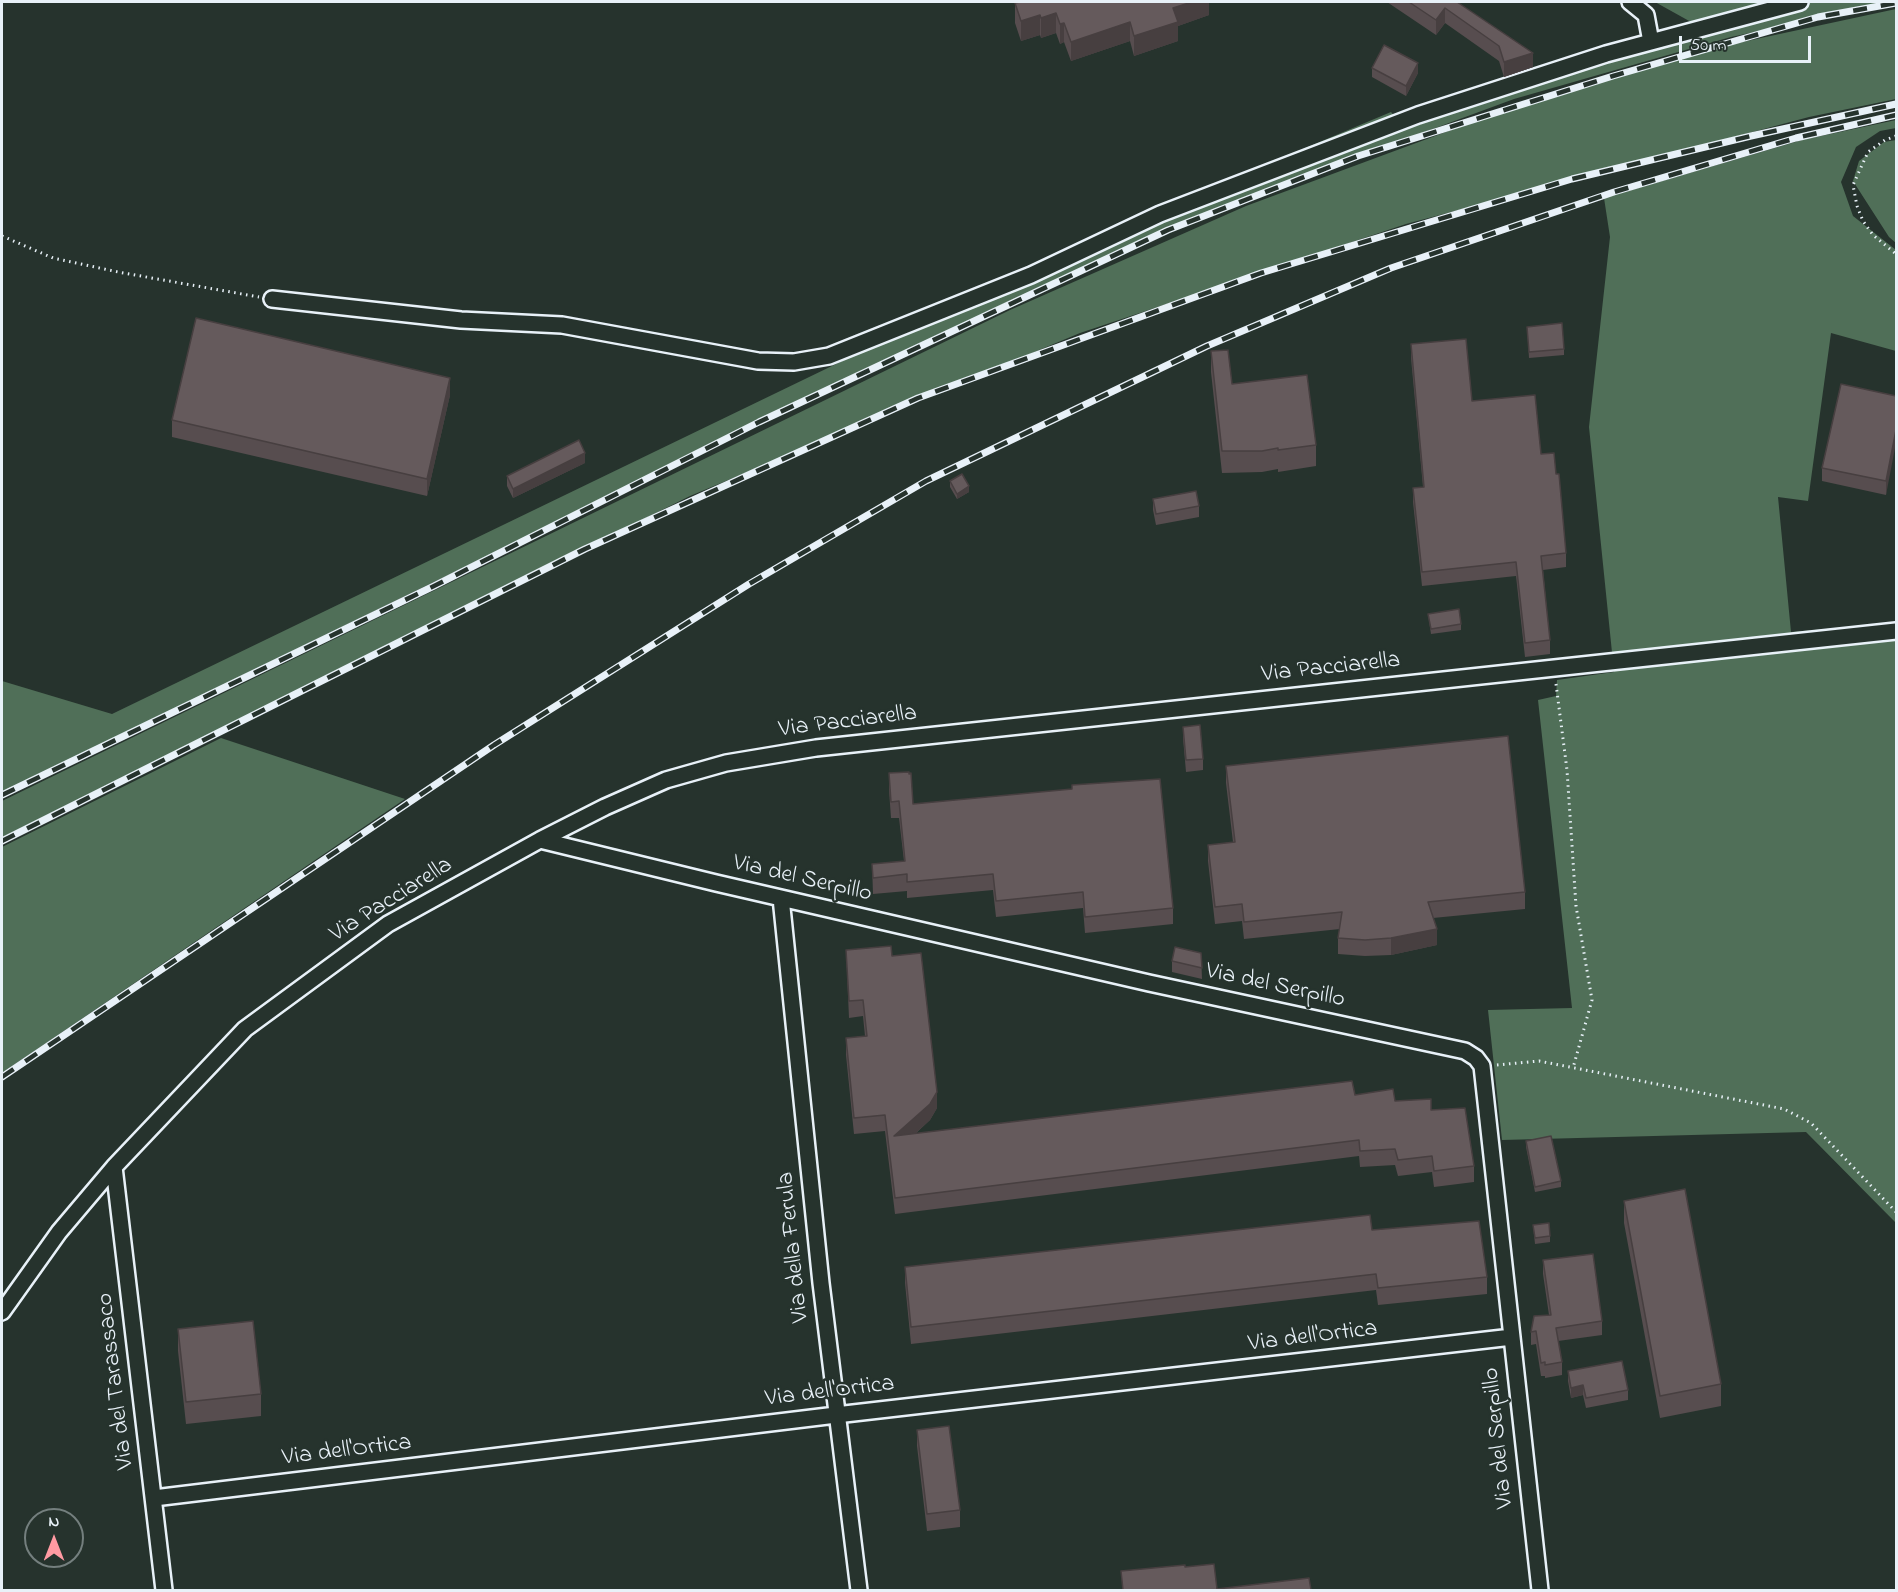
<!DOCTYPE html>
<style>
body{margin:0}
#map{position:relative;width:1898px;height:1592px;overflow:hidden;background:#26332d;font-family:"Indie Flower",sans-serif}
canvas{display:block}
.frame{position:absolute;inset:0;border:3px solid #e8f1f8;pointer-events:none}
.north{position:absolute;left:24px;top:1508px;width:60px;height:60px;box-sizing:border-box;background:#26332d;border:2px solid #747f7e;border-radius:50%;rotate:0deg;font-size:16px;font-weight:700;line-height:24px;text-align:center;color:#e8f1f8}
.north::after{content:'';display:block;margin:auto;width:21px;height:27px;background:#ff9aa2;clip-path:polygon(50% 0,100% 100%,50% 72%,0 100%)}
.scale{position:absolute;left:1679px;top:36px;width:132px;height:27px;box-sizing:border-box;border:3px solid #e8f1f8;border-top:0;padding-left:8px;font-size:18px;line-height:21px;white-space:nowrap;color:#e8f1f8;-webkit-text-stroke:4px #26332d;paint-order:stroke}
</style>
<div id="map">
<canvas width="1898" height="1592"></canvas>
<div class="frame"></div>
<div class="north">N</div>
<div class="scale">50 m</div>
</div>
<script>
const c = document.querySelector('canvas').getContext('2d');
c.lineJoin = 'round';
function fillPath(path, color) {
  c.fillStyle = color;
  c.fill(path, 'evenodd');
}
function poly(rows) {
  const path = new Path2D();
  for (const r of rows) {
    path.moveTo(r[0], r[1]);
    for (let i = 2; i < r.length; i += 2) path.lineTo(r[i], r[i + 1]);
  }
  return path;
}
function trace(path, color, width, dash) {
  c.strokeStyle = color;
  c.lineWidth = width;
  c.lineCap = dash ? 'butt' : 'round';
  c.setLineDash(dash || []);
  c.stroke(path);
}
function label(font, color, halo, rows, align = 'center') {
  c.font = font + ' "Indie Flower",sans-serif';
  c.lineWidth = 5;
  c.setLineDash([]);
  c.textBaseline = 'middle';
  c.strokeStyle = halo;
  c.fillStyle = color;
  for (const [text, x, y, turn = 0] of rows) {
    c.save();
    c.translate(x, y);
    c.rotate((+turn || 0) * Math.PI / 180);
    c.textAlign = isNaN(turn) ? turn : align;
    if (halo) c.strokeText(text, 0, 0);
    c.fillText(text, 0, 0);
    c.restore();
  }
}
fillPath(poly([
 [1655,2,1896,2,1731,37,1514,99,1243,199,1007,302,2,793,2,681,112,714,1136,219,1391,112,1399,121,1691,22],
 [1896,9,1896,99,1809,117,1406,224,1080,333,690,496,2,839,2,801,1010,310,1246,206,1516,106,1733,44],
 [1896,120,1896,128,1880,131,1856,147,1841,182,1853,216,1896,250,1896,351,1831,333,1808,501,1778,497,1791,632,1896,623,1896,1223,1806,1132,1502,1140,1488,1010,1572,1008,1538,700,1556,696,1557,680,1614,672,1589,427,1610,237,1604,198,1802,140],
 [1896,140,1896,243,1889,237,1853,181,1859,161,1884,142],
 [221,738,405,799,2,1073,2,847]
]), '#506f58');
const street = poly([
 [1630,2,1646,15,1651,42],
 [272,299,461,320,562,325,758,361,794,362,829,356,1031,275,1160,214,1418,115,1606,54,1800,2],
 [540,840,716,883,1149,983,1465,1051,1476,1058,1482,1066,1540,1590],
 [781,898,821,1283,859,1590],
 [114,1167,164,1590],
 [2,1312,59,1232,114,1167,245,1029,388,924,540,840,605,807,666,780,726,763,816,748,1896,631],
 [154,1498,836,1415,1512,1337]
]);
trace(street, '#e8f1f8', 20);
trace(poly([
 [1896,136,1885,140,1868,152,1853,185,1857,206,1863,221,1873,235,1896,254],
 [2,236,53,258,118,272,259,297],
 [1556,684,1567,770,1576,906,1592,1000,1573,1068],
 [1497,1065,1539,1061,1784,1109,1811,1123,1896,1212]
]), '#e8f1f8', 3, [1.5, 4.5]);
trace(street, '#26332d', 15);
const rail = poly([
 [2,795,434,586,759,422,1168,230,1358,156,1613,76,1818,17,1896,3],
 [2,841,585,549,918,398,1261,273,1572,179,1751,136,1896,104],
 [2,1077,494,745,749,584,926,481,1207,346,1391,268,1614,192,1796,138,1896,115]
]);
trace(rail, '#e8f1f8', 7);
trace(rail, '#26332d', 4.5, [14]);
fillPath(poly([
 [1018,2,1209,2,1209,15,1178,26,1178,41,1134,56,1130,41,1071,61,1064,42,1060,44,1056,33,1041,38,1040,35,1021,41,1015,23,1015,3],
 [1387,2,1457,2,1533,67,1504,77,1499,61,1445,23,1436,35],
 [1372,68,1418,73,1406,96,1372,77],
 [1527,327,1564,349,1564,355,1529,358],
 [1411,344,1472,401,1541,454,1556,474,1566,553,1566,567,1543,570,1550,640,1550,654,1525,657,1516,576,1422,586,1413,502,1413,488,1423,487,1411,358],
 [1211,351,1232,384,1316,445,1316,466,1278,472,1278,469,1262,472,1222,473,1211,372],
 [450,395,427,496,172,437,172,420],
 [1896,396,1886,495,1822,481,1822,468],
 [585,463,513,498,507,486,507,476],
 [950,481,969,492,957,499,950,487],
 [1153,499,1199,506,1199,517,1156,525,1153,510],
 [1428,614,1461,624,1461,630,1431,634],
 [1183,727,1203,759,1203,770,1186,772,1183,738],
 [1226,766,1525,892,1525,909,1433,918,1437,945,1391,955,1365,956,1338,954,1338,938,1340,929,1244,939,1242,921,1215,924,1208,861,1208,845,1233,842,1226,783],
 [889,773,913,804,1173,908,1173,924,1085,933,1083,908,996,917,993,890,907,898,907,891,873,894,872,864,904,861,899,818,891,818,889,790],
 [846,950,892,956,937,1108,930,1120,915,1134,1355,1095,1395,1101,1431,1110,1474,1166,1474,1182,1434,1187,1432,1172,1398,1176,1395,1165,1360,1167,1359,1156,895,1214,885,1131,854,1134,846,1055,846,1038,865,1036,863,1016,849,1018],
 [1201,953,1202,979,1172,972,1172,961],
 [1526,1141,1561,1181,1561,1187,1535,1192,1526,1147],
 [1624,1201,1721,1384,1721,1406,1660,1418,1624,1223],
 [1533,1225,1550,1236,1550,1242,1535,1244],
 [1372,1230,1487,1277,1487,1294,1378,1305,1376,1290,911,1344,905,1283,905,1267],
 [1543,1260,1602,1321,1602,1335,1558,1341,1562,1362,1562,1375,1545,1378,1545,1376,1541,1376,1536,1344,1531,1345,1531,1332,1549,1315,1543,1274],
 [178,1329,261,1394,261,1416,186,1424,178,1351],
 [1568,1371,1628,1390,1628,1400,1586,1408,1583,1395,1571,1398,1568,1381],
 [917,1430,960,1510,960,1527,927,1531,917,1446]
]), '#574d4f');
fillPath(poly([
 [1192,2,1209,2,1209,15,1178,26,1178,41,1134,56,1134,36,1173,8],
 [1445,8,1445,23,1436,35,1436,20],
 [1056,13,1056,33,1041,38,1041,18],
 [1040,15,1040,35,1021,41,1021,21],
 [1130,22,1130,41,1071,61,1071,42],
 [1064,23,1064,42,1060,44,1060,24],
 [1533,53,1533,67,1504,77,1504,62],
 [1418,63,1418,73,1406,96,1406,86],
 [450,378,450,395,427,496,427,479],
 [1896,430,1896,443,1886,495,1886,481],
 [585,453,585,463,513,498,513,489],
 [969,486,969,492,957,499,957,494],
 [1437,929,1437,945,1391,955,1391,938],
 [937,1092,937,1108,930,1120,894,1153,894,1136],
 [1583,1385,1583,1395,1571,1398,1571,1388]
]), '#473f40');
const building = poly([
 [1020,2,1192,2,1173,8,1178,22,1134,36,1130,22,1071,42,1064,23,1060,24,1056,13,1041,18,1040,15,1021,21,1015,3,1020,2],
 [1409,2,1457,2,1533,53,1504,62,1499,46,1445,8,1436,20,1409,2],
 [1384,45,1418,63,1406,86,1372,68,1384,45],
 [196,318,450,378,427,479,172,420,196,318],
 [1562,323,1564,349,1529,352,1527,327,1562,323],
 [1466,339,1472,401,1535,395,1541,454,1554,453,1556,474,1559,474,1566,553,1541,556,1550,640,1525,643,1516,562,1422,572,1413,488,1424,487,1411,344,1466,339],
 [1228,350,1232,384,1307,375,1316,445,1278,450,1278,448,1262,451,1222,451,1211,351,1228,350],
 [1841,384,1896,396,1896,430,1886,481,1822,468,1841,384],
 [579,440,585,453,513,489,507,476,579,440],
 [962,474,969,486,957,494,950,481,962,474],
 [1196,491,1199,506,1156,514,1153,499,1196,491],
 [1459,609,1461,624,1431,629,1428,614,1459,609],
 [1200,725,1203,759,1186,760,1183,727,1200,725],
 [1508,736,1525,892,1428,902,1437,929,1391,938,1365,940,1338,938,1342,912,1244,922,1242,904,1215,907,1208,845,1235,842,1226,766,1508,736],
 [909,772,909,774,911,773,913,804,1072,789,1072,785,1160,779,1173,908,1085,917,1083,892,996,901,993,874,907,882,907,874,873,878,872,864,905,861,899,801,891,802,889,773,909,772],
 [891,946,892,956,921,953,937,1092,930,1104,894,1136,1352,1081,1355,1095,1393,1089,1395,1101,1431,1099,1431,1110,1465,1108,1474,1166,1434,1171,1432,1156,1398,1160,1395,1149,1360,1151,1359,1140,895,1198,885,1115,854,1118,846,1038,867,1036,863,1000,849,1001,846,950,891,946],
 [1175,947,1201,953,1202,968,1172,961,1175,947],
 [1551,1136,1561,1181,1535,1187,1526,1141,1551,1136],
 [1685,1189,1721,1384,1660,1396,1624,1201,1685,1189],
 [1370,1215,1372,1230,1479,1221,1487,1277,1378,1288,1376,1274,911,1327,905,1267,1370,1215],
 [1549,1223,1550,1236,1535,1238,1533,1225,1549,1223],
 [1593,1254,1602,1321,1556,1328,1562,1362,1545,1365,1545,1362,1541,1363,1536,1331,1531,1332,1534,1316,1551,1315,1543,1260,1593,1254],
 [253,1321,261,1394,186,1402,178,1329,253,1321],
 [1622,1361,1628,1390,1586,1398,1583,1385,1571,1388,1568,1371,1622,1361],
 [949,1426,960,1510,927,1514,917,1430,949,1426],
 [1214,1564,1217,1589,1309,1578,1311,1590,1123,1590,1121,1571,1185,1565,1185,1567,1214,1564]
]);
fillPath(building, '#655a5c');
trace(building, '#473f40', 1.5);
label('24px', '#e8f1f8', '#26332d', [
 ["Via Pacciarella",1331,669,-6],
 ["Via Pacciarella",848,723,-7],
 ["Via del Serpillo",802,880,13],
 ["Via Pacciarella",392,901,-32],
 ["Via del Serpillo",1275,987,12],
 ["Via della Ferula",795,1247,-96],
 ["Via dell'Ortica",1313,1338,-7],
 ["Via del Tarassaco",117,1381,-97],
 ["Via dell'Ortica",830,1393,-7],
 ["Via del Serpillo",1500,1438,-96],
 ["Via dell'Ortica",347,1452,-7]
]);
</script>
